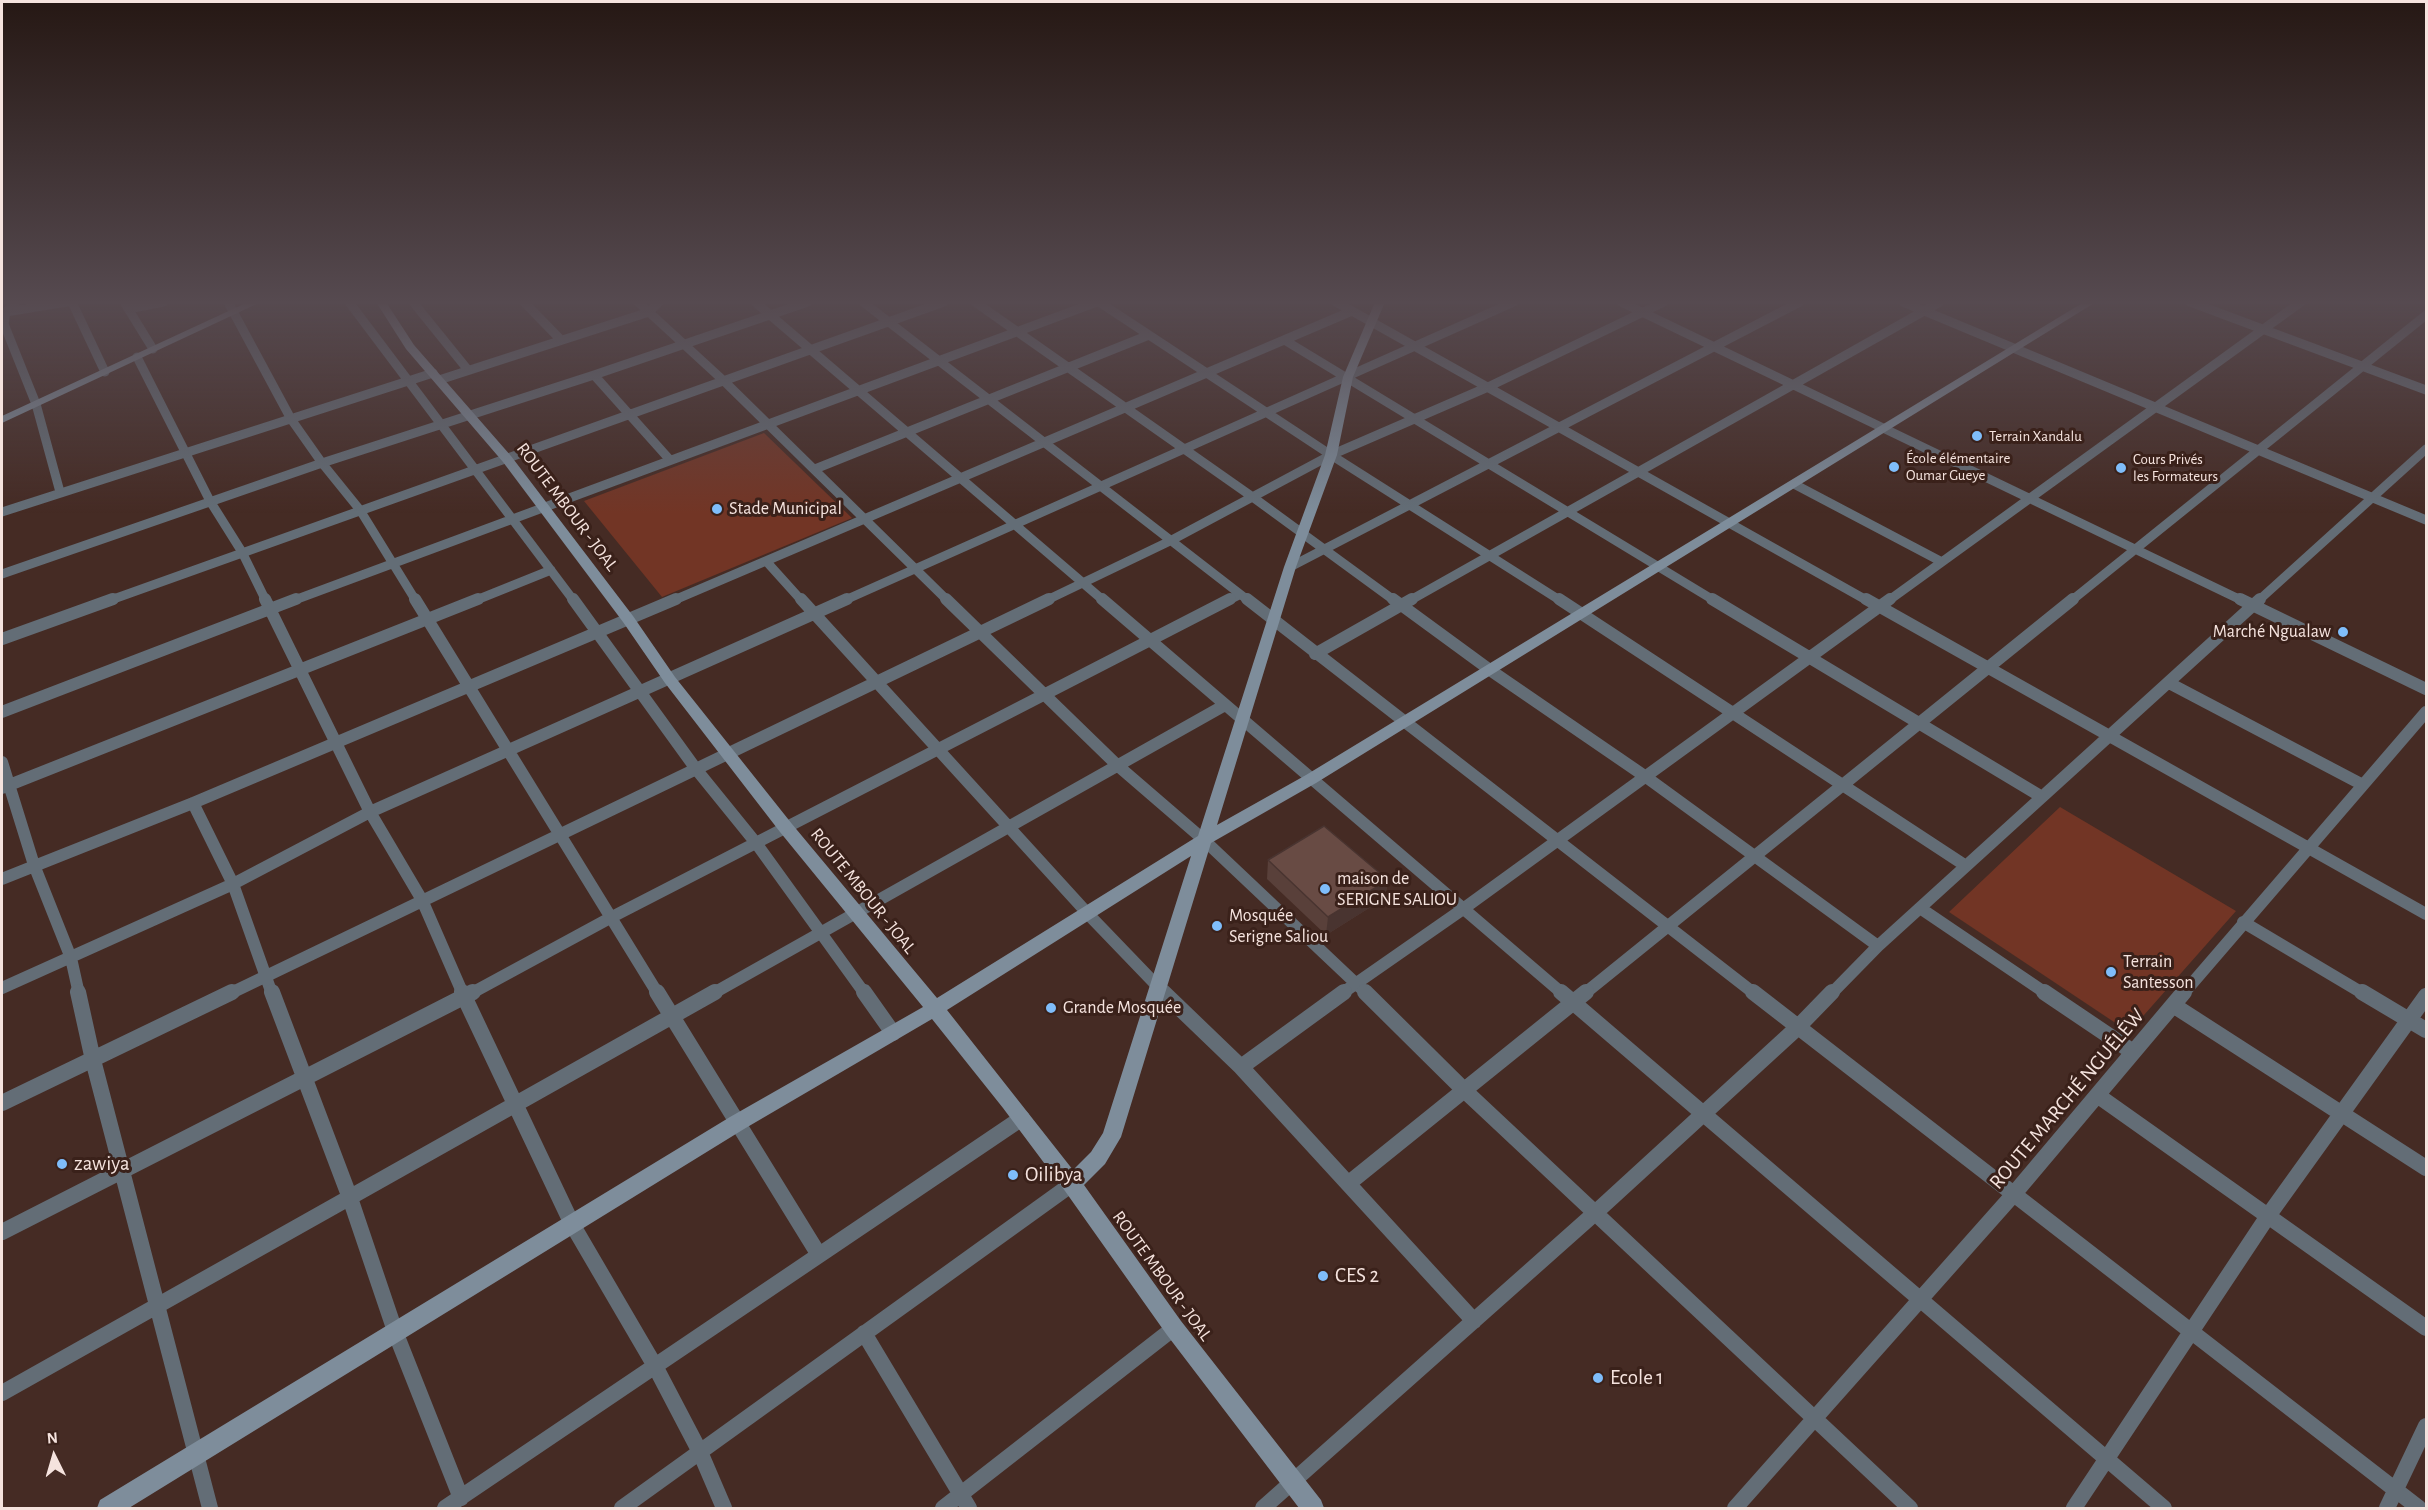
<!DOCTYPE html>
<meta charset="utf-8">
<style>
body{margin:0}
#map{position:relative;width:2428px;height:1510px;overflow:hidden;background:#452b24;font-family:"Alegreya Sans",sans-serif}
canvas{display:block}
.frame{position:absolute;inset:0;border:3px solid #f5e3de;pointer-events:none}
.north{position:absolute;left:24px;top:1426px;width:60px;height:60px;-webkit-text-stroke:4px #3a211a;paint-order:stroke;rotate:355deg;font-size:16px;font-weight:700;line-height:24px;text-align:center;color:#f5e3de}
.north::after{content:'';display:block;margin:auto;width:21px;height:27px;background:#f5e3de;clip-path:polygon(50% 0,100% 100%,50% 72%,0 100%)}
</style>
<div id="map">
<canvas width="2428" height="1510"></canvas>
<div class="frame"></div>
<div class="north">N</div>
</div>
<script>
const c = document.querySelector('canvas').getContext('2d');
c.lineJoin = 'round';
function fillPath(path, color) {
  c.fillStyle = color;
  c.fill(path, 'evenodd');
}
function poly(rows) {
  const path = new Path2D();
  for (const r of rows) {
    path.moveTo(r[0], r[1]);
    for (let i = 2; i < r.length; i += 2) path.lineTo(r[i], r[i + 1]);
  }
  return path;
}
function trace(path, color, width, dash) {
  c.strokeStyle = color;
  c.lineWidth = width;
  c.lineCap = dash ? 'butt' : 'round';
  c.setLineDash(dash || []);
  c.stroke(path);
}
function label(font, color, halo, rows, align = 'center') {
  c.font = font + ' "Alegreya Sans",sans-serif';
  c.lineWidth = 6;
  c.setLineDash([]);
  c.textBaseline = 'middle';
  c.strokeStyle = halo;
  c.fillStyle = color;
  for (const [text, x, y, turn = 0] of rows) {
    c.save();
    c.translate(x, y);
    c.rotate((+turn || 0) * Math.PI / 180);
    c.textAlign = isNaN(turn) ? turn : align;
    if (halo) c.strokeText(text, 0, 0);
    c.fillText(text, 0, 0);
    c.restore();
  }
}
fillPath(poly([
 [764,433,852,518,662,597,584,501],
 [2060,807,2236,911,2129,1032,1949,912]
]), '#723525');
trace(poly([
 [16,302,6,312,4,324,36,404,60,492],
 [72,302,105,372],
 [124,302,153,349],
 [228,302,291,419,322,463,360,510,416,601],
 [349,302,574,601],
 [413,302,468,370],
 [524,302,561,340],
 [638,302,725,382,948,601],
 [755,302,1104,601],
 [863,302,1249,601],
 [975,302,1254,498,1395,601],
 [1099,302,1331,455,1561,601],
 [1336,302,1868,601],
 [1621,302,2243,601],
 [1903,302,2426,520],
 [2190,302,2426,390],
 [128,309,164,302],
 [6,312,67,302],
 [1286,341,1715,601],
 [137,357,210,501,242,552,266,601],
 [594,375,670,460],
 [439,380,649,312,659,302],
 [815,469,1149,335],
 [1794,484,1942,562],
 [2,512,433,373],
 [766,561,802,601],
 [1290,567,1800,302],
 [2,574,322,463,594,375,808,302],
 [108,601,944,302],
 [292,601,1097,302],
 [474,601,551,570],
 [672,601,1352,311],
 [843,601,1514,302],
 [1045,601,1170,541,1331,455,1488,387,1664,302],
 [1227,601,1239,595],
 [1409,601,1940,302],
 [1888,601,2301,302],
 [2071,601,2426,315],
 [2258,601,2426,449]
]), '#636d76', 9);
trace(poly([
 [265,599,370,812,422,900,463,994],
 [415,599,658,994],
 [573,599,696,769,756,843,865,994],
 [801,599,1089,915,1165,994],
 [946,599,1117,765,1204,840,1367,994],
 [1102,599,1563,994],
 [1247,599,1755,994],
 [1393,599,1490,670,1646,777,1878,946],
 [1559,599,1966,866],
 [1712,599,2042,797],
 [1866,599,2426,914],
 [2240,599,2426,689],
 [2,639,113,599],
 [1315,654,1412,599],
 [2169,683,2363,785],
 [2,712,296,599],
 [2,762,34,865,71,958,79,994],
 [2,788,478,599],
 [193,803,233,884,272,994],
 [2,879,193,803,676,599],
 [1920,908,2047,994],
 [2243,922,2364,994],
 [2,988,233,884,370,812,847,599],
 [229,994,1049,599],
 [470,994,610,918,1230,599],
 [712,994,1225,705],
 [1341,994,1463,909,1890,599],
 [1584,994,2073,599],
 [1831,994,1878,946,2260,599],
 [2183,994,2426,712]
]), '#636d76', 12);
trace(poly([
 [78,992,93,1060,210,1508],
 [272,992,350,1198,396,1334,461,1498],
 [462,992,572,1224,655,1366,700,1452,724,1508],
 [657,992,819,1255],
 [864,992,893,1033],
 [1163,992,1241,1067,1474,1321],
 [1365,992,1464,1090,1910,1508],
 [1561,992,2164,1508],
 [1753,992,2419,1508],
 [2044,992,2133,1052],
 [2362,992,2426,1030],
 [2173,1005,2426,1168],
 [1241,1067,1344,992],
 [2097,1095,2426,1328],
 [2,1103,232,992],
 [1349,1183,1586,992],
 [2,1232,473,992],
 [864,1333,969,1508],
 [2,1393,715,992],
 [445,1508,1022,1118],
 [622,1508,1072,1184],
 [943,1508,1174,1328],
 [1263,1508,1595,1213,1797,1028,1832,992],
 [1735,1508,2013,1195,2184,992],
 [2074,1508,2268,1216,2426,996],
 [2387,1508,2426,1426]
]), '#636d76', 16);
fillPath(poly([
 [248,302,261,302,2,423,2,416,248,302],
 [376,302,386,302,414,345,511,456,633,616,675,677,792,824,937,998,1198,836,1284,567,1325,455,1343,377,1375,302,1385,302,1353,377,1337,455,1296,567,1217,825,1306,775,2084,302,2096,302,1316,783,1211,843,1121,1137,1105,1164,1084,1185,1181,1321,1321,1500,1324,1508,1299,1508,1167,1335,1065,1191,1003,1108,932,1019,744,1129,129,1508,97,1508,100,1500,730,1117,923,1007,780,832,665,683,623,622,503,462,406,349,376,302],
 [1191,856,1103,1133,1091,1152,1073,1170,947,1010,1191,856]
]), '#7e8d9b');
fillPath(poly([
 [1268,860,1388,880,1385,898,1326,935,1267,879]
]), '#59403a');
fillPath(poly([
 [1388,880,1385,898,1326,935,1328,917]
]), '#493430');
const building = poly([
 [1324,826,1388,880,1328,917,1268,860,1324,826]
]);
fillPath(building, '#684b44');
trace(building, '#493430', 1.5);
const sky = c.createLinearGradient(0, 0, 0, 513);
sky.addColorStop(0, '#261814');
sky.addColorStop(0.59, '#564a50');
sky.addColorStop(1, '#564a5000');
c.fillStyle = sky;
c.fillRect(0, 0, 2428, 513);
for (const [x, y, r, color] of [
 [1977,436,6,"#7fbdfa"],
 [1894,467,6,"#7fbdfa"],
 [2121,468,6,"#7fbdfa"],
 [717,509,6,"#7fbdfa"],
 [2343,632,6,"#7fbdfa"],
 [1325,889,6,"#7fbdfa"],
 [1217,926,6,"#7fbdfa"],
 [2111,972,6,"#7fbdfa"],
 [1051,1008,6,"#7fbdfa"],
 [62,1164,6,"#7fbdfa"],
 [1013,1175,6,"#7fbdfa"],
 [1323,1276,6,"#7fbdfa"],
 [1598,1378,6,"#7fbdfa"]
]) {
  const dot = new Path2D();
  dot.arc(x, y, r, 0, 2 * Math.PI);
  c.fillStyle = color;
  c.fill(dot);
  trace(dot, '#3a211a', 2);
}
label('15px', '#f5e3de', '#3a211a', [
 ["Terrain Xandalu",1989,436],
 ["École élémentaire",1906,458],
 ["Oumar Gueye",1906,475],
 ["Cours Privés",2133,459],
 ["les Formateurs",2133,476]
], 'left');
label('18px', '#f5e3de', '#3a211a', [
 ["ROUTE MBOUR - JOAL",567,507,53],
 ["ROUTE MBOUR - JOAL",863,891,51],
 ["ROUTE MBOUR - JOAL",1162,1276,54]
]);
label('18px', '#f5e3de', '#3a211a', [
 ["Stade Municipal",729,509],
 ["Marché Ngualaw",2331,632,"right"],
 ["maison de",1337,879],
 ["SERIGNE SALIOU",1337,900],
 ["Mosquée",1229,916],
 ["Serigne Saliou",1229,937],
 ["Terrain",2123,962],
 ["Santesson",2123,983],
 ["Grande Mosquée",1063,1008]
], 'left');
label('21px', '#f5e3de', '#3a211a', [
 ["ROUTE MARCHÉ NGUÉLÉW",2067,1099,-50]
]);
label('21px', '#f5e3de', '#3a211a', [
 ["zawiya",74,1164],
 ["Oilibya",1025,1175],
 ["CES 2",1335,1276],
 ["Ecole 1",1610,1378]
], 'left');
</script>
